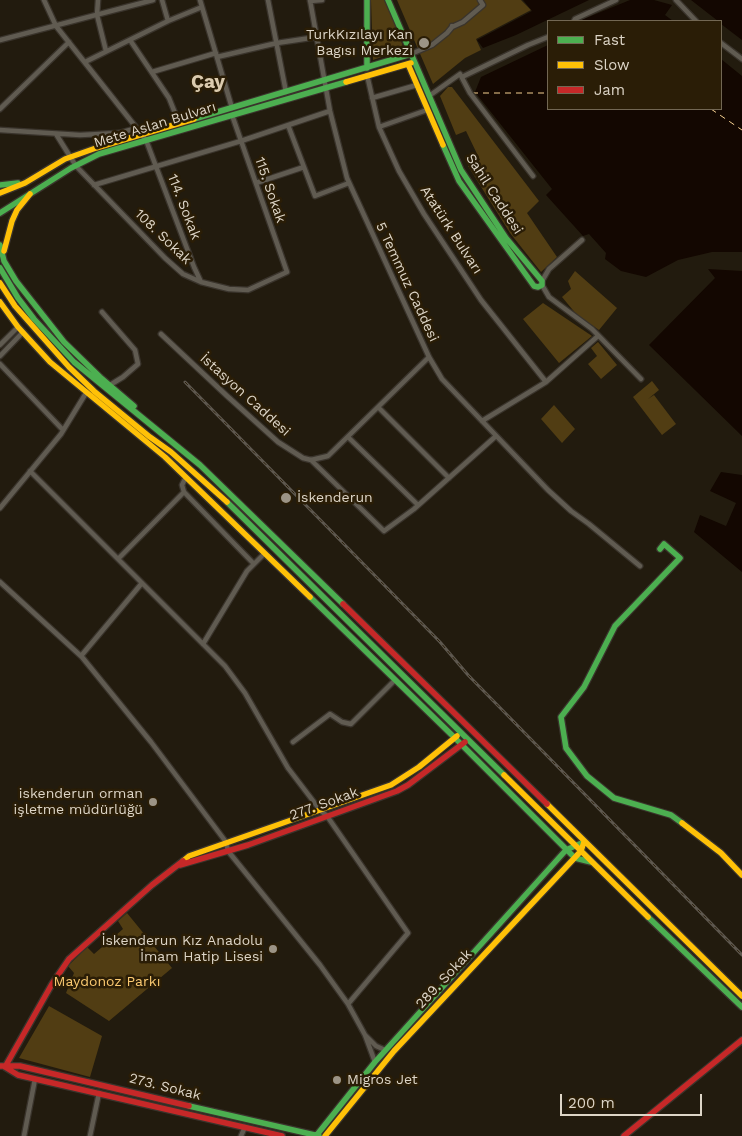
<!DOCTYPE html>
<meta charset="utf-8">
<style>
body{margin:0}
#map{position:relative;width:742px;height:1136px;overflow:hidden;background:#221b0e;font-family:"Work Sans",sans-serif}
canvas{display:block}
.legend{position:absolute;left:547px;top:20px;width:175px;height:90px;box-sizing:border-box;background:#2a1d06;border:1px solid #726753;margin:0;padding:6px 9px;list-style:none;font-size:15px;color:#ddd5c7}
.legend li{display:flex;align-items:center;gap:10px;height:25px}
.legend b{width:25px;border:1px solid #726753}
.scale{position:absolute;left:560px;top:1094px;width:142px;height:22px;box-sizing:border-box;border:2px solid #ddd5c7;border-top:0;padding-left:6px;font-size:15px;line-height:18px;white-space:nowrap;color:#ddd5c7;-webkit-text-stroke:4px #2a1d06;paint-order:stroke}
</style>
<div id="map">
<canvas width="742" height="1136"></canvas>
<ul class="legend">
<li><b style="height:6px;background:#4caf50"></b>Fast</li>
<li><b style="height:6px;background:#ffc107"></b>Slow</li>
<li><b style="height:6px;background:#c62828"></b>Jam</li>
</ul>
<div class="scale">200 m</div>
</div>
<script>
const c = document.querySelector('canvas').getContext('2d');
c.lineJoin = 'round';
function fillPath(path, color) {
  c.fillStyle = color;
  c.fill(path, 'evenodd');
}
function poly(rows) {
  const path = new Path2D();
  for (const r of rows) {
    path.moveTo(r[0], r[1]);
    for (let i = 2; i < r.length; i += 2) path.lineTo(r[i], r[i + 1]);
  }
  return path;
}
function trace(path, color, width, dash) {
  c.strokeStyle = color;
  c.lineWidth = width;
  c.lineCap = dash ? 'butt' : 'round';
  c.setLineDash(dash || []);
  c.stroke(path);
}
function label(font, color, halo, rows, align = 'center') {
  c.font = font + ' "Work Sans",sans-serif';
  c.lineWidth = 5;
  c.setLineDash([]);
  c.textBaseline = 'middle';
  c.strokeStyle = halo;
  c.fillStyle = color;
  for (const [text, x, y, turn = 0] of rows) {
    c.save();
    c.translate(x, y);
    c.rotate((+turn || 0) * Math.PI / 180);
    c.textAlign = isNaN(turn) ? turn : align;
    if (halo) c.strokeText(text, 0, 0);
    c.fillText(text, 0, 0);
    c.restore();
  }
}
fillPath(poly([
 [371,0,386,0,404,49,373,60],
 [397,0,521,0,531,10,476,39,481,50,465,58,433,84],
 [448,87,452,87,539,201,527,213,557,257,541,272,510,233,468,166,480,160,466,131,456,135,440,96],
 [575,271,617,308,599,330,577,315,562,297,571,289,568,281],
 [543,303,592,336,559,363,523,319],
 [598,342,617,365,601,379,588,364,597,356,591,348],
 [652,381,659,390,648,399,654,395,676,424,662,435,633,397],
 [554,405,575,429,562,443,541,419],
 [127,913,172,968,109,1021,66,993,74,973,68,966,87,947,94,954,123,929,118,921],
 [49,1006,102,1036,90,1077,19,1058]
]), '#513d13');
fillPath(poly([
 [523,0,589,0,516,35,483,48,477,40,532,11],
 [630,0,654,0,672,5,665,15,673,21,579,21],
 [691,0,742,0,742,40,721,24,721,21,718,21],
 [548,45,548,109,721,109,721,59,742,76,742,252,712,252,678,260,646,277,621,271,605,259,606,253,589,234,583,236,546,195,552,189,475,92,481,77],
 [708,269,742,271,742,436,649,345,715,278],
 [721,472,742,475,742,572,694,532,700,515,726,526,736,503,710,491]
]), '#130701');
trace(poly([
 [472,93,548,93],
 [711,109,742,130]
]), '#f6d191', 1, [6, 5]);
const street = poly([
 [44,0,56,26,146,140,194,267,201,282],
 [98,0,97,15,106,51],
 [162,0,168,21],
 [200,0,232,108],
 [268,0,286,92],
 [310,0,330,111,347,178,429,357,442,379,548,490,571,511,589,524,640,566],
 [676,0,696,21],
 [310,1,322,0],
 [574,21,575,19,616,0],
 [452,26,452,27,463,22,483,5,480,0],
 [0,40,153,0],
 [130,40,169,98,179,123],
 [721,43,742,59],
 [411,54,432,45,447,33,452,27],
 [217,57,277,43,317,37],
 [85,62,168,21,202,7],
 [152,72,216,53],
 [367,75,379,127,399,171,424,214,481,300,546,382,482,421],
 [462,77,528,45,548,37],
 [429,96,460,74,470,93,533,176],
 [372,98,417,85],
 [0,109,69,42],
 [288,125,315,196,349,183],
 [379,127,427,110],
 [0,130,80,135,119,133,137,128],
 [56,134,76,166,165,258,183,274,201,282,229,289,248,290,287,272,232,115],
 [256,183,304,167],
 [94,185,241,141,330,111],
 [542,281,549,269,582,240],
 [542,285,549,297,592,329,641,379],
 [102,312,135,350,138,364,123,377,110,385],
 [161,334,226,395,278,442,303,458,311,460,328,456,429,357],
 [0,345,18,327],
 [0,356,23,332],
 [0,364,63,430],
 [546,382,598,336],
 [378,407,449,478],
 [348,437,418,505],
 [311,460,384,531,414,509,496,436],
 [30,471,225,666,245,693,288,768,320,810,327,816,408,933,348,1004],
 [186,477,182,485,184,492,254,564],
 [0,508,61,434,86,393],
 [118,559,184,492],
 [0,582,82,657,151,742,226,842,228,851,320,965,348,1004,365,1035,375,1062],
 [203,644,247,571,264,554],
 [81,656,142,583],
 [293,742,330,714,342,722,351,724,394,681],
 [366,1036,376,1046,385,1050],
 [24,1136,35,1079],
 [90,1136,99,1093],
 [241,1136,245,1127]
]);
const fast = poly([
 [367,0,367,68],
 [388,0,461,170,506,238,542,281,542,285,538,287,534,286,459,181,443,145],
 [194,119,411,54],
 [0,185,18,183],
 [0,213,71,168,99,154,346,82],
 [0,245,4,261,16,281,64,342,100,377,134,406],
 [0,268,18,298,34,319,74,362,200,465,343,604],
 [227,502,504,775],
 [660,549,664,544,680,558,615,626,584,687,561,717,566,748,587,776,614,798,671,815,682,823],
 [310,597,455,738,575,858,591,862],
 [648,917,742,1007],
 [189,1106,319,1136],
 [316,1136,375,1062,566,850,584,842]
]);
const slow = poly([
 [408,64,443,145],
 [346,82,411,63],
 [0,193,25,183,65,159,96,148,194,119],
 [4,251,12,221,17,210,30,194],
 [0,283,15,306,69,367,94,391,150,437,171,452,227,502],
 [0,302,18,327,50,362,165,457,310,597],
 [504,775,648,917],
 [547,804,742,996],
 [682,823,721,853,742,875],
 [183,861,189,856,391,785,419,767,457,736],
 [325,1136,394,1051,581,851,584,842]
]);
const jam = poly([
 [343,604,547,804],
 [180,865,248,845,397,791,408,785,465,742],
 [0,1066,20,1066,189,1106],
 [5,1067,52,984,69,959,152,885,183,861],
 [5,1067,18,1075,282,1136],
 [624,1136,742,1040]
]);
trace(street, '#3a342c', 7);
trace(fast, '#3a342c', 8);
trace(slow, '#3a342c', 8);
trace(jam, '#3a342c', 8);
trace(street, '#605b51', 4.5);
trace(fast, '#4caf50', 5.5);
trace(slow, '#ffc107', 5.5);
trace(jam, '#c62828', 5.5);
const rail = poly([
 [185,382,440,642,468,675,742,955]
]);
trace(rail, '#5e584f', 3);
trace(rail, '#2a1d06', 1, [4]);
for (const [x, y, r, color] of [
 [424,43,6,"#9c9486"],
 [286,498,6,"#9c9486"],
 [153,802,5,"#9c9486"],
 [273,949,5,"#9c9486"],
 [337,1080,5,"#9c9486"]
]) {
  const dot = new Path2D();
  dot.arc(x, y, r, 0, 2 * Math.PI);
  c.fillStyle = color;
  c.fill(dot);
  trace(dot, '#2a1d06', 2);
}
label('14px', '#ddd5c7', '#2a1d06', [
 ["TurkKızılayı Kan",413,35],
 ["Bagısı Merkezi",413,51],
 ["İskenderun",297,498,"left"],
 ["iskenderun orman",143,794],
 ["işletme müdürlüğü",143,810],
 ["İskenderun Kız Anadolu",263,941],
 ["İmam Hatip Lisesi",263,957],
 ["Migros Jet",347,1080,"left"]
], 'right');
label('14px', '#ddd5c7', '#2a1d06', [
 ["Mete Aslan Bulvarı",155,125,-17],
 ["115. Sokak",270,190,71],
 ["Sahil Caddesi",494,194,57],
 ["114. Sokak",184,207,69],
 ["Atatürk Bulvarı",451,230,57],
 ["108. Sokak",163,237,44],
 ["5 Temmuz Caddesi",407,282,65],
 ["İstasyon Caddesi",245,395,42],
 ["277. Sokak",324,804,-20],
 ["289. Sokak",444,979,-47],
 ["273. Sokak",165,1087,14]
]);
label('14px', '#fbca71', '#2a1d06', [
 ["Maydonoz Parkı",107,982]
]);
label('bold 19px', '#dbcbaf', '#2a1d06', [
 ["Çay",208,82]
]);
</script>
